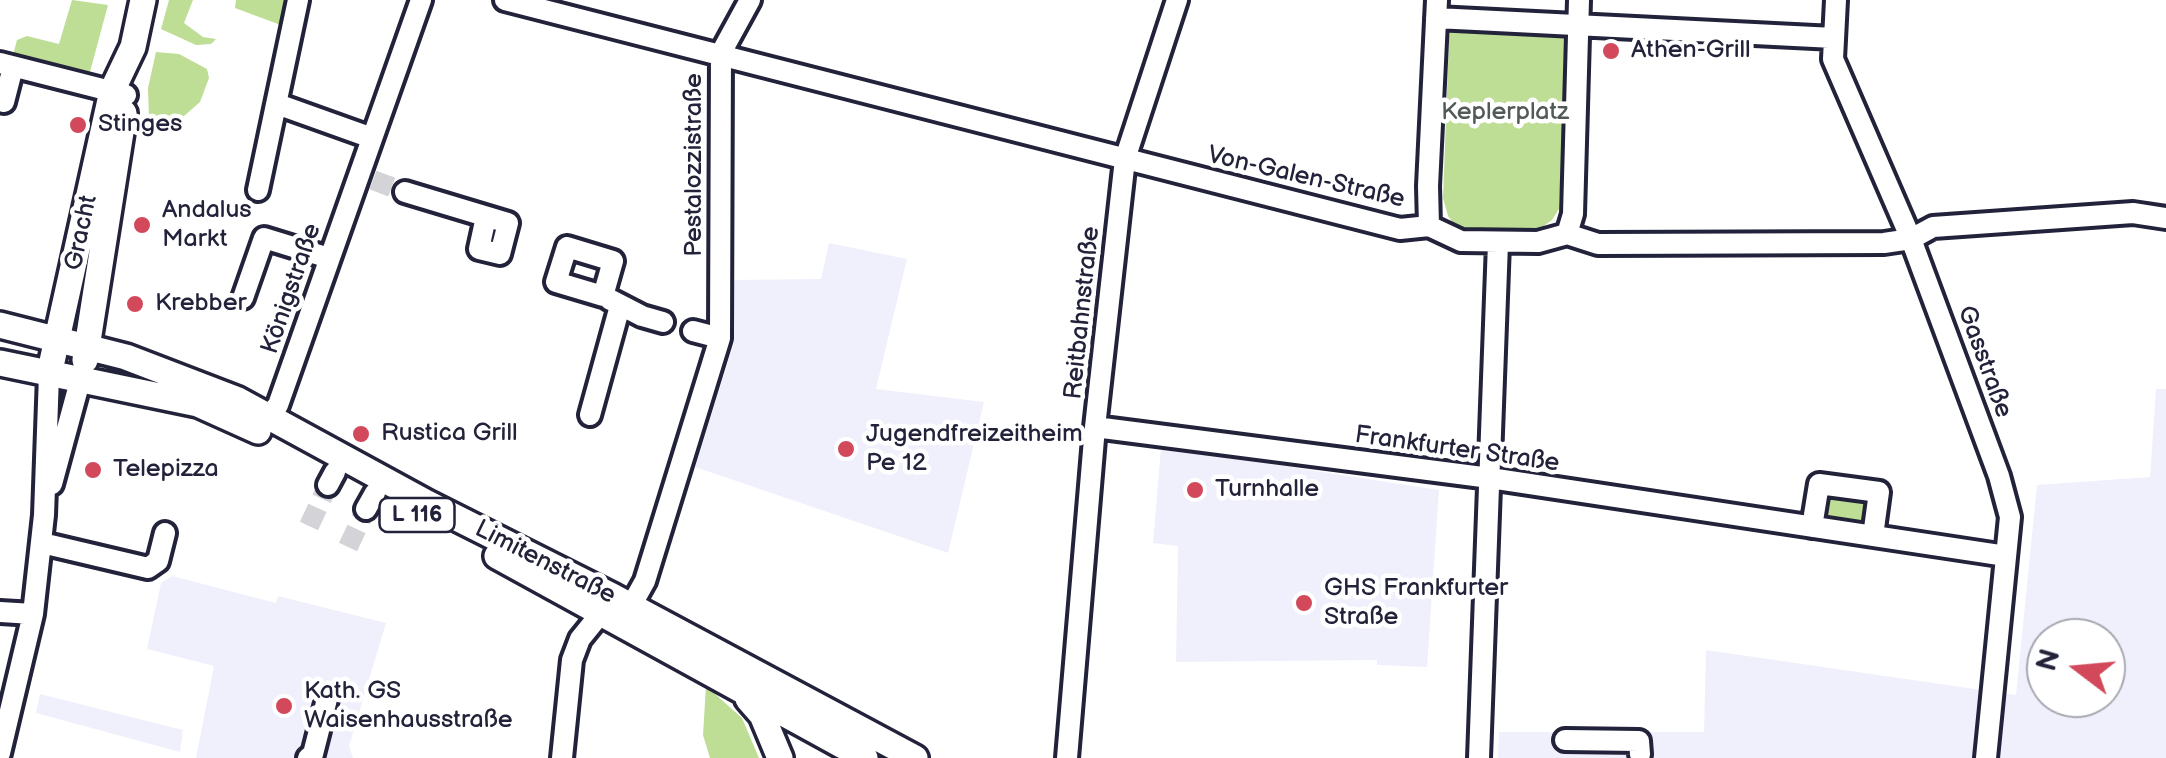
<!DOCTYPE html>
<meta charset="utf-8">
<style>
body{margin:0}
#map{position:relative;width:2166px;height:758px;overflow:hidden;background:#fff;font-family:"Balsamiq Sans",sans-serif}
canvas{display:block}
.north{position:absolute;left:2026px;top:618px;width:100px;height:100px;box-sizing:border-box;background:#fff;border:2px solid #a7a7b1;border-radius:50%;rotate:286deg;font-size:28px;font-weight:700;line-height:40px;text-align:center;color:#22223b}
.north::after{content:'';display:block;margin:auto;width:35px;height:45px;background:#d1495b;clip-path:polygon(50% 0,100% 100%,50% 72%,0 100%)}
</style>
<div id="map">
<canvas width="2166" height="758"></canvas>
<div class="north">N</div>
</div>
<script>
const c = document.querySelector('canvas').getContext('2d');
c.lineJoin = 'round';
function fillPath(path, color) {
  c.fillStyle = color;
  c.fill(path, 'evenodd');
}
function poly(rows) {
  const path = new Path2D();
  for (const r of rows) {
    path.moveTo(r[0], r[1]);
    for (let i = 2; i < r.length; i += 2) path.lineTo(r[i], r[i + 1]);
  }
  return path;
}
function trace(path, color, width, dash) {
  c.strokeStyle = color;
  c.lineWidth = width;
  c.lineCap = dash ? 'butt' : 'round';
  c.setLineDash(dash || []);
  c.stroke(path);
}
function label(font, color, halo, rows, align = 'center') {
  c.font = font + ' "Balsamiq Sans",sans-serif';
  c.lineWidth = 9;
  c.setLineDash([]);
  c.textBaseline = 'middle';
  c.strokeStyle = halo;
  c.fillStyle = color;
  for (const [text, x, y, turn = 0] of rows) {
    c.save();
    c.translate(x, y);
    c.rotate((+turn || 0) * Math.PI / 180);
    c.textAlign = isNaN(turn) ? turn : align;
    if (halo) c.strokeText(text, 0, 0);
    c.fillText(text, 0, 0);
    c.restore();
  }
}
fillPath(poly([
 [829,243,907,259,876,389,984,402,948,553,695,467,734,343,734,280,821,279],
 [2156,389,2166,389,2166,758,1498,758,1499,732,1704,732,1706,650,2016,695,2037,485,2150,477],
 [2046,638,2106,638,2106,698,2046,698],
 [1161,447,1439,490,1427,667,1377,665,1377,660,1176,662,1178,546,1153,543],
 [172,576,276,603,278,596,386,623,349,746,353,758,196,758,214,666,147,649,161,583],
 [40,694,183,730,180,752,36,713]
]), '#f0f0fc');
fillPath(poly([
 [72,0,108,5,87,83,19,65,13,55,17,40,27,36,59,44],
 [169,0,193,0,184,23,203,37,216,39,211,44,196,45,161,29],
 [236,0,292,0,286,27,235,8],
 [1450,13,1569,16,1559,209,1552,220,1541,228,1523,234,1468,232,1457,228,1448,216,1443,198],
 [156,52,179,54,207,69,209,78,200,102,184,116,149,119,148,88],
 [1826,492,1869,498,1865,521,1823,515],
 [706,686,742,718,759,758,710,758,703,735]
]), '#bedd95');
trace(poly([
 [373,180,405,192],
 [309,526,328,485],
 [348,547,366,509]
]), '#d3d3d8', 20, [20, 10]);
const minor = poly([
 [505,0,1400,229,1429,226,1461,241,1538,242,1567,234,1598,244,1884,243,1911,239,1933,227,2133,213,2166,218],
 [1836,0,1833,59,1911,239,1999,476,2010,517,1986,758],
 [1436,18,1834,38],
 [0,63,126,95],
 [4,102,13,67],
 [277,104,372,138],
 [258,190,298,0],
 [405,192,508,223,500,254,479,249,486,217],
 [1429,226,1428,186,1437,0],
 [1567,234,1573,214,1579,0],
 [567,247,613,261,603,296,556,282,567,247],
 [243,298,264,238,329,258],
 [609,299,642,316,663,322],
 [693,331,720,338],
 [590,415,620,306],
 [268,417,278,405,421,0],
 [1095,427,1490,478,2006,556],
 [52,484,80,381],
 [328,485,335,472],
 [366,509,375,493],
 [1812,527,1819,484,1879,492,1873,536],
 [42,543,148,568,158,561,165,533],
 [631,606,645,581,720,338,721,53,750,0],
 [0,612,33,614],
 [1565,740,1639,741,1640,754],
 [0,753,33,614,44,515,49,375],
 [308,758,313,754,327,699],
 [562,758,572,660,580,639,610,602],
 [1067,758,1095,427,1125,159,1177,0],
 [1479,758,1498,243]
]);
const major = poly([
 [0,325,126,357,238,400,427,503,614,597,915,758],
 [85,360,124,113],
 [0,363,198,404,258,431],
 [49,375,112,91,133,47,143,0],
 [497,556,865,758],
 [748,699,762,715,780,758]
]);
trace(minor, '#22223b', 28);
trace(major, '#22223b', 32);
trace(minor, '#fff', 20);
trace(major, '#fff', 25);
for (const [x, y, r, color] of [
 [1611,51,10,"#d1495b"],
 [78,125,10,"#d1495b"],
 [142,225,10,"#d1495b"],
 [135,304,10,"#d1495b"],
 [361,434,10,"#d1495b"],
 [846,449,10,"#d1495b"],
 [93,470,10,"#d1495b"],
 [1195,490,10,"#d1495b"],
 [1304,603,10,"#d1495b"],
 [284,706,10,"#d1495b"]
]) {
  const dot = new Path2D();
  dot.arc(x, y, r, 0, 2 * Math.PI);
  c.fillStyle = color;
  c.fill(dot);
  trace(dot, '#fff', 4);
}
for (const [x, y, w] of [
 [417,515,75]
]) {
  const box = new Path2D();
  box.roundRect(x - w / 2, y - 17, w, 34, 8);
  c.fillStyle = '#fff';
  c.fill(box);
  trace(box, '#22223b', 2.5);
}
label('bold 22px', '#22223b', null, [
 ["L 116",417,515]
]);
label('25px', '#22223b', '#fff', [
 ["Athen-Grill",1631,51],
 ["Stinges",98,125],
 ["Andalus",162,211],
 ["Markt",162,240],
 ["Krebber",155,304],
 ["Rustica Grill",381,434],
 ["Jugendfreizeitheim",866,435],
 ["Pe 12",866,464],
 ["Telepizza",113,470],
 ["Turnhalle",1215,490],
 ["GHS Frankfurter",1324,589],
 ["Straße",1324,618],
 ["Kath. GS",304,692],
 ["Waisenhausstraße",304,721]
], 'left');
label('25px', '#515a56', '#fff', [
 ["Keplerplatz",1505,113]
]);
label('25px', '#22223b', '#fff', [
 ["Pestalozzistraße",695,165,-90],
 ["Von-Galen-Straße",1306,178,13],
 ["Gracht",82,233,-78],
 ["Königstraße",292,289,-71],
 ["Reitbahnstraße",1083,313,-84],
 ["Gasstraße",1984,362,70],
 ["Frankfurter Straße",1457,450,8],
 ["Limitenstraße",545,563,27]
]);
</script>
